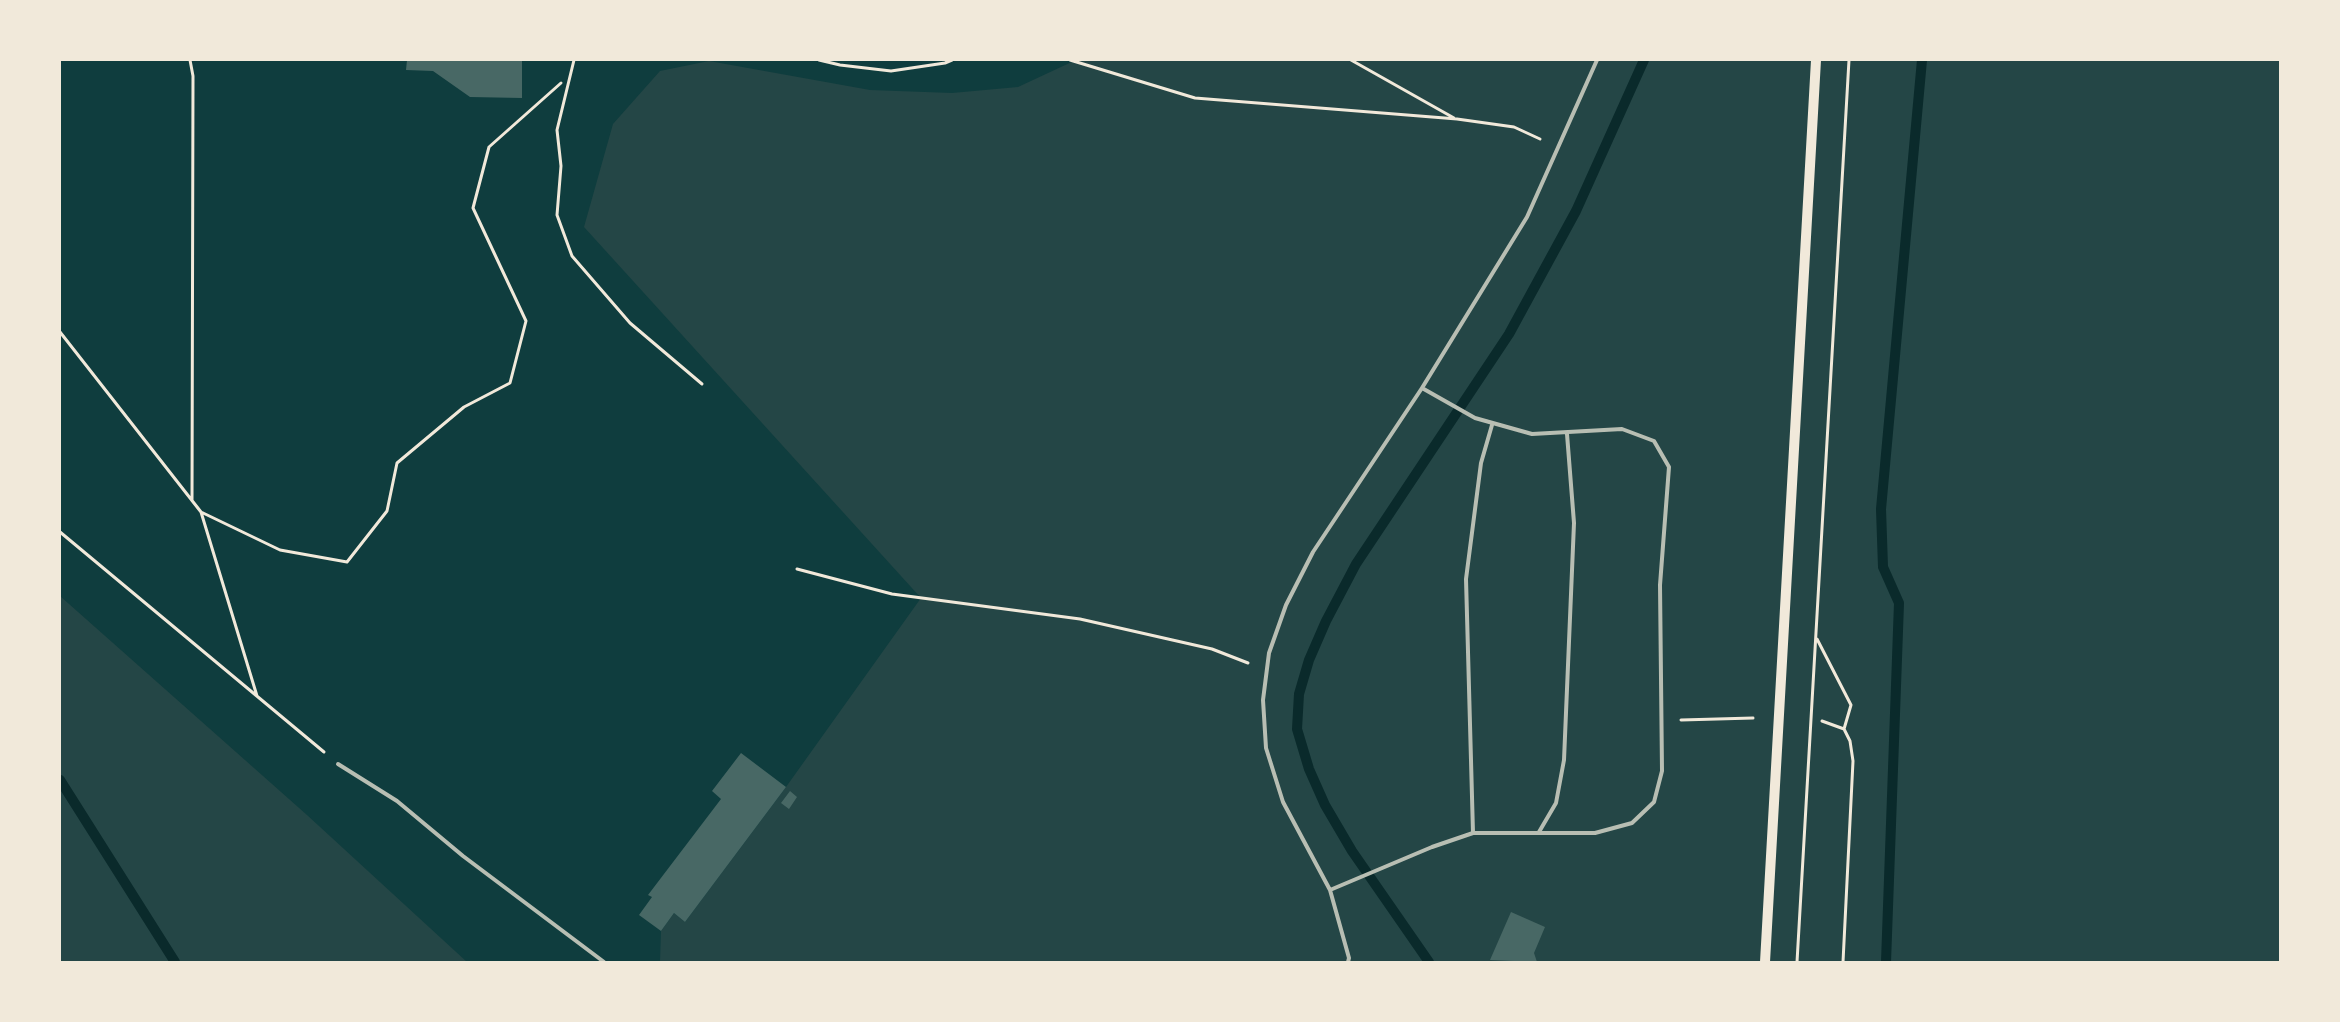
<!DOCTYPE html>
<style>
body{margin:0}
#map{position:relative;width:2340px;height:1022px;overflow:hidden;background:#0f3d3e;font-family:"DejaVu Sans",sans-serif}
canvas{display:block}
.frame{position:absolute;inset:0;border:61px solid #f1e9da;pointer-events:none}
</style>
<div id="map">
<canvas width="2340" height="1022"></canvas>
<div class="frame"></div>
</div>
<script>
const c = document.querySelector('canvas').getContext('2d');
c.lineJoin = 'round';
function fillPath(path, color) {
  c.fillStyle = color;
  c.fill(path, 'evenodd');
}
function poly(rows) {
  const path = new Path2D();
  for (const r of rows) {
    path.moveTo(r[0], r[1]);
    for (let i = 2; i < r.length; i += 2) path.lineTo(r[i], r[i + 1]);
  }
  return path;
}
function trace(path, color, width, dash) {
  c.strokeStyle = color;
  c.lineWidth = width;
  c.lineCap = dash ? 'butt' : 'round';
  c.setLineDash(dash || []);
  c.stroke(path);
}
fillPath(poly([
 [1076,60,2280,60,2280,962,660,962,661,931,674,913,685,922,786,787,921,598,584,227,613,124,660,71,709,61,870,90,952,93,1018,87],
 [60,596,307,815,467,962,60,962]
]), '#244646');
trace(poly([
 [60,780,175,962],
 [1429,962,1352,851,1325,805,1309,769,1297,729,1299,694,1309,660,1326,621,1356,564,1509,334,1576,211,1644,60],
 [1886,962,1899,603,1883,567,1881,509,1922,60]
]), '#0a2a2b', 10);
fillPath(poly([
 [407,60,522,60,522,98,470,97,433,71,406,70],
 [741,753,786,787,685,922,674,913,661,931,639,915,652,897,648,895,721,799,712,791],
 [790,791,797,797,789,809,781,803],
 [1511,912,1545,927,1534,953,1537,962,1490,960]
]), '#486865');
trace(poly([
 [190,60,193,76,192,500],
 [574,60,557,130,561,166,557,215,572,256,630,323,702,384],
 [819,60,840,65,891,71,945,63,952,60],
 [1070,60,1195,98,1457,119,1514,127,1540,139],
 [1351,60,1454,118],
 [60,332,201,512,257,696],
 [201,512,280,550,347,562,387,511,397,463,464,407,510,383,526,321,473,208,489,147,561,83],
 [60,532,324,752],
 [797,569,892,594,1080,619,1212,649,1248,663],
 [1817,639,1851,705,1844,729],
 [1681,720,1753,718],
 [1822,721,1844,729,1850,741,1853,761,1843,962],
 [1797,962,1849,60]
]), '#f1e9da', 3);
trace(poly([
 [338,764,397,801,463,856,604,962],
 [1539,832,1556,803,1564,760,1574,523,1567,434],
 [1473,833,1466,579,1481,463,1492,425],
 [1330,890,1432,847,1473,833,1595,833,1632,823,1654,802,1662,771,1660,585,1669,467,1654,441,1622,429,1532,434,1475,418,1422,388],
 [1348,962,1349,958,1330,890,1283,802,1266,748,1263,700,1269,653,1286,605,1313,552,1422,388,1527,217,1597,60]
]), '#b8beb3', 4);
trace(poly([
 [1765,962,1816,60]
]), '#f1e9da', 10);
</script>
